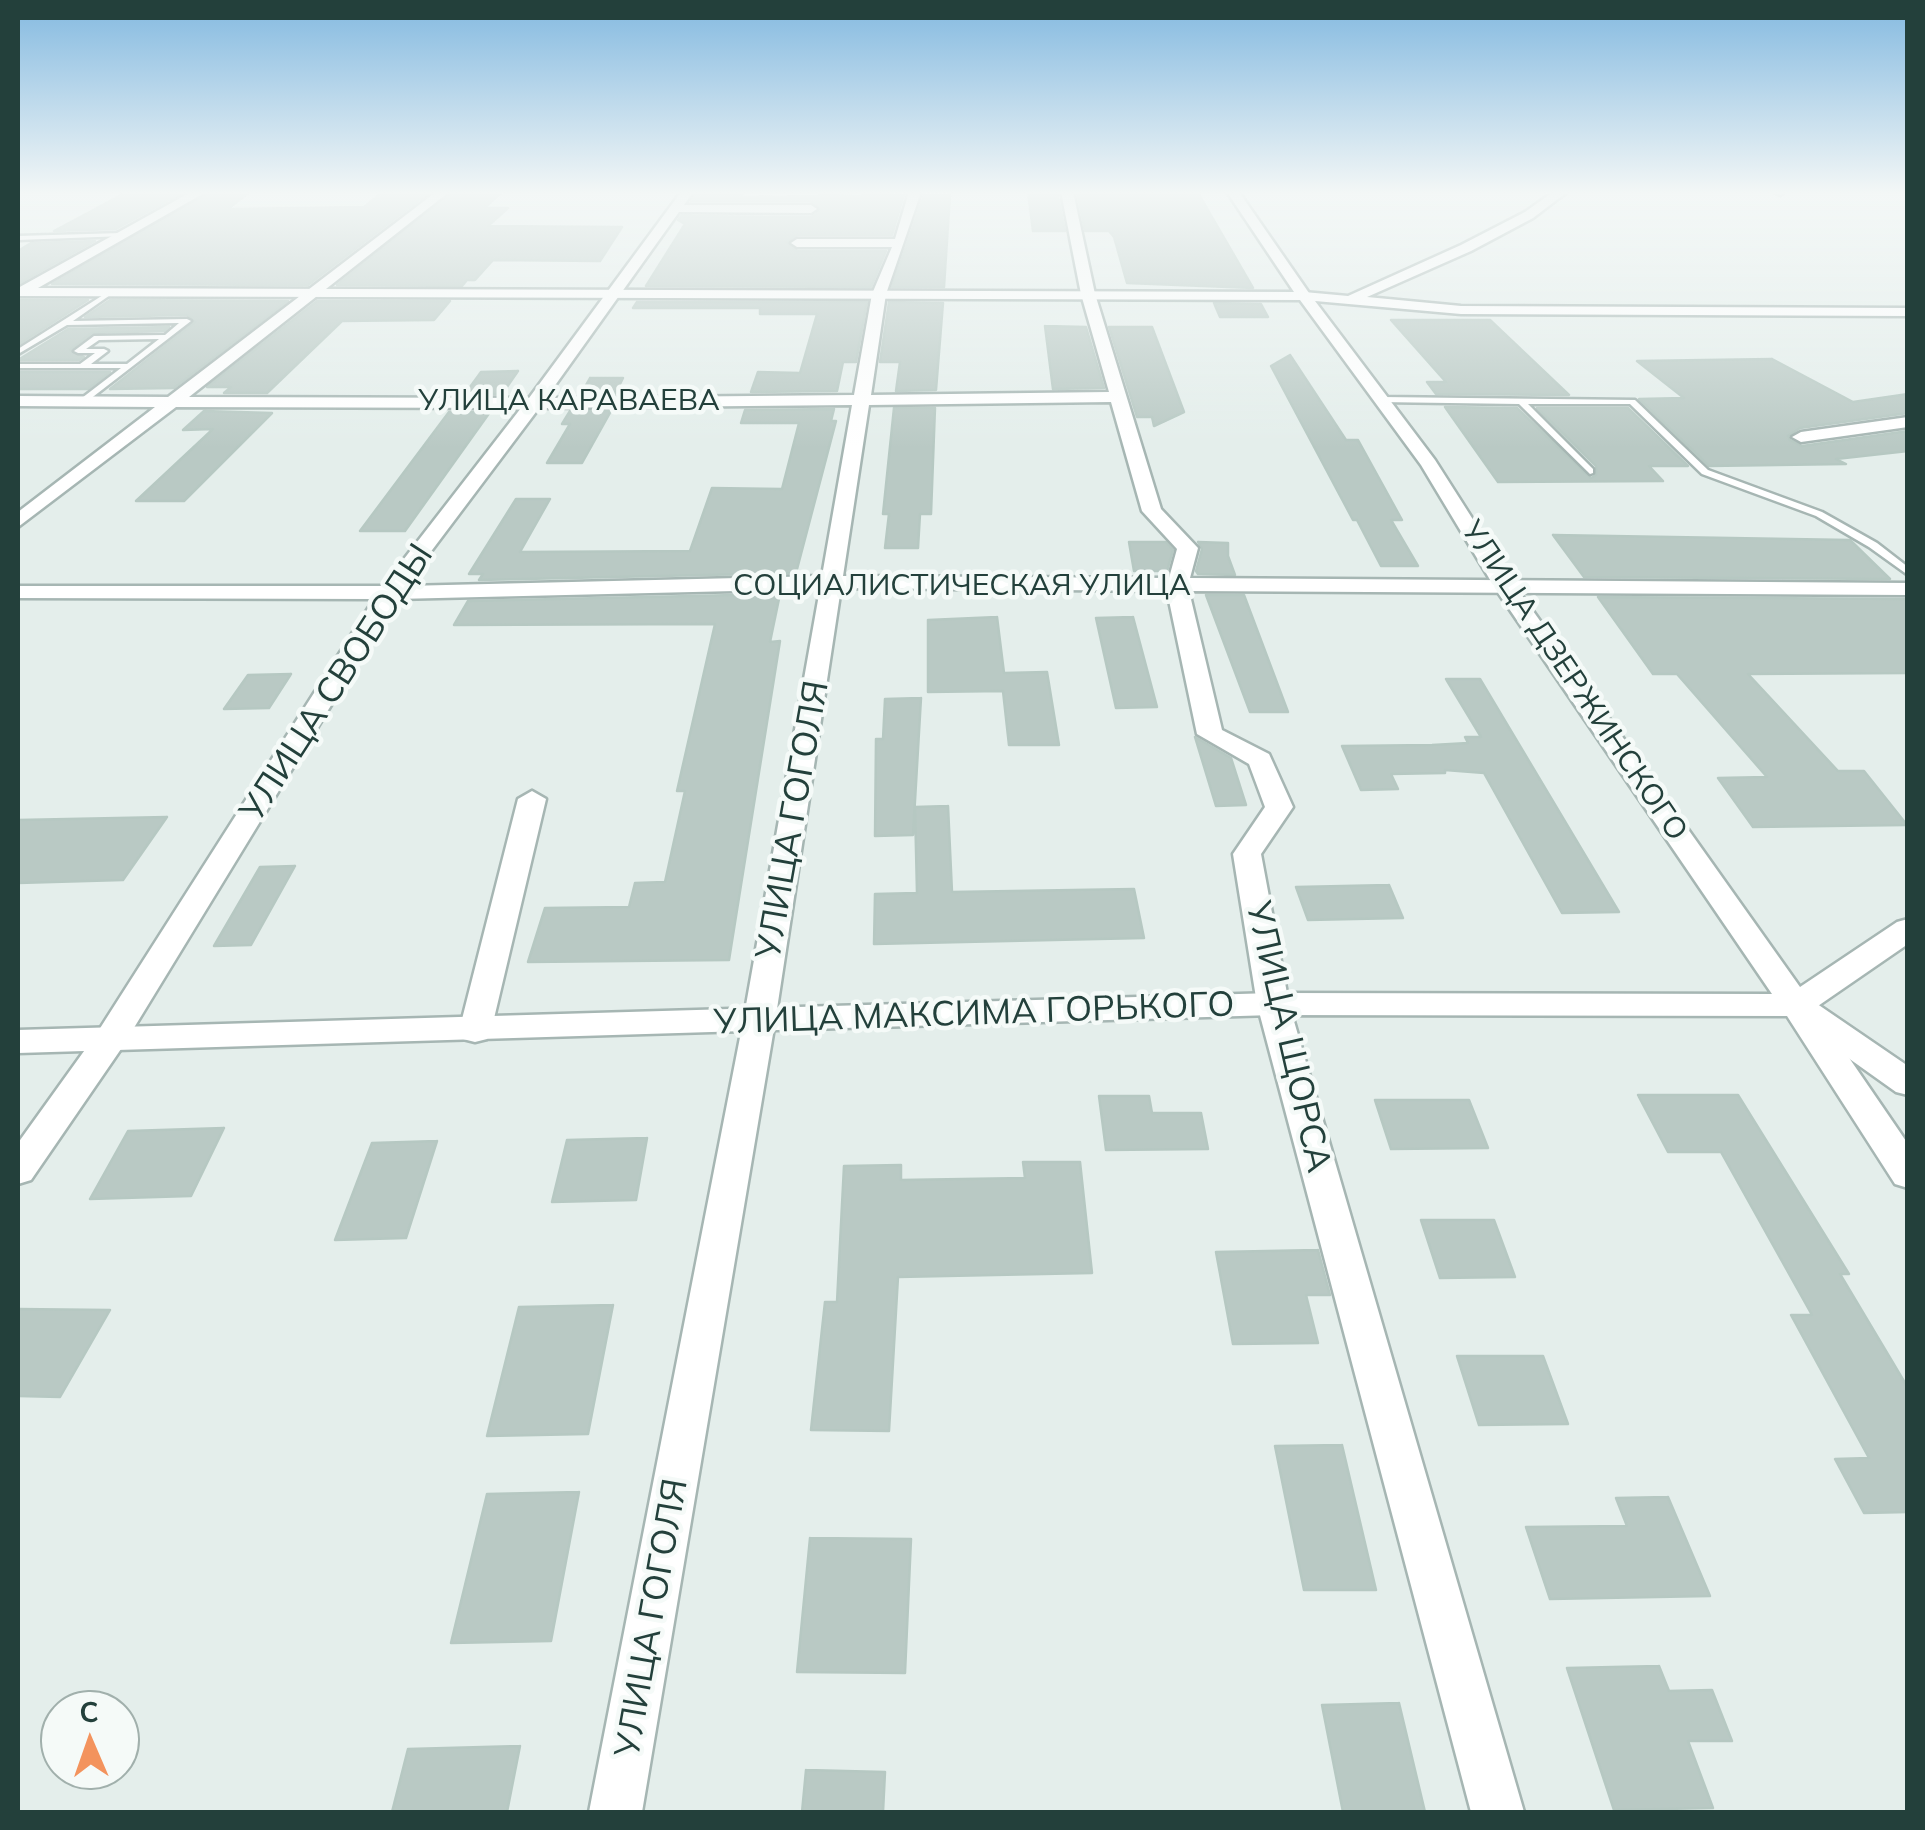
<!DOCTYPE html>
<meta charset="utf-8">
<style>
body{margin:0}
#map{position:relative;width:1925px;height:1830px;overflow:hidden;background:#e4eeeb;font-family:Mulish,sans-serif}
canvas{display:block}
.frame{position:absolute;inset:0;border:20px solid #23403b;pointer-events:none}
.north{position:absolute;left:40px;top:1690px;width:100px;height:100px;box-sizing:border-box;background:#f5faf8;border:2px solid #a1b0ac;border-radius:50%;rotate:358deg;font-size:28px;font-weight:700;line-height:40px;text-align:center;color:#23403b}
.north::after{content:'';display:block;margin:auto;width:35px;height:45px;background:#f3935d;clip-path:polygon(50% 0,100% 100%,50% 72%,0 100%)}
</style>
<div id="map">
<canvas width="1925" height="1830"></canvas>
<div class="frame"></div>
<div class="north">С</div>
</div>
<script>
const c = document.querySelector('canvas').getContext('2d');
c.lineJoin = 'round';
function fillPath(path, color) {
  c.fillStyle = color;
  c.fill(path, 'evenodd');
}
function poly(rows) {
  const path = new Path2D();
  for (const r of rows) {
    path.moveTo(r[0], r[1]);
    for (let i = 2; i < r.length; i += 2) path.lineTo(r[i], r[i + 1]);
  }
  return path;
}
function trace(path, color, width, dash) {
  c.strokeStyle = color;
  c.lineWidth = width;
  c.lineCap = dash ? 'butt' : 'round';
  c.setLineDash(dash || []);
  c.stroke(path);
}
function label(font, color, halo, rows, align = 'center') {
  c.font = font + ' Mulish,sans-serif';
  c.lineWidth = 9;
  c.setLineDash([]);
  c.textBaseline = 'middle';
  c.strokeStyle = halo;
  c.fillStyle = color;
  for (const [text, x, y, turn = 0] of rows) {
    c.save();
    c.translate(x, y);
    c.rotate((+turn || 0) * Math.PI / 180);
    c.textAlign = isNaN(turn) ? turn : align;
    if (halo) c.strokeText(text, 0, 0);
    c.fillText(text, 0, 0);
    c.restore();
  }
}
const building = poly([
 [383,192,430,192,308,285,52,284,210,193,248,193,228,209,364,207,383,192],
 [453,192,502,192,484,208,508,208,488,226,622,227,600,261,493,260,475,280,467,280,462,286,337,285,453,192],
 [697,192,743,192,741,197,904,195,892,235,797,235,787,242,797,251,886,251,871,287,646,286,685,224,678,220,681,216,811,217,821,210,811,201,691,201,697,192],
 [1028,192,1057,192,1065,231,1033,231,1028,192],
 [1077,192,1198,193,1253,288,1127,283,1114,237,1109,231,1085,231,1077,192],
 [125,193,182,193,116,229,54,231,125,193],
 [924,195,950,195,944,287,892,287,924,195],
 [95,241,18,284,18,251,31,243,95,241],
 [18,300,88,300,18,345,18,300],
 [110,300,288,301,174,388,110,389,195,322,187,315,85,317,110,300],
 [317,301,450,301,434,320,342,321,267,393,224,393,231,387,207,387,317,301],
 [637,302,867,302,856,362,843,362,837,391,751,392,758,372,800,373,817,314,760,314,760,308,633,308,637,302],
 [889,302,943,303,936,390,896,391,900,362,880,362,889,302],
 [1214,303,1261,304,1268,317,1220,317,1214,303],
 [1391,320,1490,320,1569,395,1436,394,1427,382,1446,382,1391,320],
 [1045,326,1086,327,1104,388,1053,389,1045,326],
 [169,327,164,331,92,333,70,350,84,357,79,360,18,360,68,329,169,327],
 [1109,327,1152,327,1184,412,1154,426,1152,417,1137,417,1109,327],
 [1290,355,1346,440,1358,440,1402,520,1391,520,1418,566,1381,566,1357,520,1353,520,1271,366,1290,355],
 [1772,359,1853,402,1908,394,1908,413,1800,428,1788,436,1790,440,1802,446,1908,431,1908,451,1836,459,1846,464,1709,466,1639,399,1684,398,1637,361,1772,359],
 [518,371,502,394,465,394,481,372,518,371],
 [18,372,110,372,88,389,18,389,18,372],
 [590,378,623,378,615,394,581,394,590,378],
 [1445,407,1517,408,1591,478,1596,475,1596,466,1537,408,1628,408,1688,466,1649,466,1663,481,1498,482,1445,407],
 [894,408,935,408,931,514,920,514,918,548,885,548,889,514,883,514,894,408],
 [834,409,831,421,836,421,796,573,479,580,483,574,469,574,516,499,550,499,520,552,690,551,712,488,782,489,799,423,741,423,745,410,834,409],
 [204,411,272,413,184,501,136,501,213,429,183,430,204,411],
 [570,411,611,411,582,463,547,463,570,424,562,424,570,411],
 [449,412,490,412,405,531,360,531,449,412],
 [1553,535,1850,540,1890,579,1584,577,1553,535],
 [1129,542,1166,542,1173,550,1167,571,1134,571,1129,542],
 [1198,542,1228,543,1228,556,1235,575,1198,574,1196,571,1202,549,1198,542],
 [780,594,770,642,780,641,729,960,528,962,545,908,629,907,635,883,665,882,685,791,677,791,715,624,454,625,468,601,780,594],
 [1206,595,1244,595,1288,712,1250,712,1206,595],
 [1598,597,1908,599,1908,673,1748,674,1838,771,1864,771,1907,825,1753,827,1718,778,1767,777,1677,674,1653,674,1598,597],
 [997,617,1004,673,1047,672,1059,745,1009,745,1003,691,928,692,928,620,997,617],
 [1133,617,1157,707,1116,708,1096,618,1133,617],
 [291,674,269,708,224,709,248,675,291,674],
 [1446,679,1480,679,1619,912,1562,913,1484,773,1445,770,1445,773,1391,774,1398,789,1361,790,1342,746,1432,745,1468,743,1465,737,1481,737,1446,679],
 [921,698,913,835,875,836,876,739,883,739,885,699,921,698],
 [1195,737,1231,758,1246,805,1216,806,1195,737],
 [948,806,952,892,1134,889,1144,938,874,944,875,894,917,893,915,807,948,806],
 [167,817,123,880,18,883,18,820,167,817],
 [295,866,251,945,214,946,260,867,295,866],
 [1389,885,1403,918,1308,920,1296,887,1389,885],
 [1638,1095,1738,1095,1849,1274,1840,1274,1908,1388,1908,1512,1864,1513,1835,1459,1869,1458,1791,1315,1812,1315,1721,1152,1668,1152,1638,1095],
 [1099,1096,1149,1096,1152,1113,1201,1113,1208,1149,1106,1150,1099,1096],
 [1375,1100,1469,1100,1488,1148,1391,1149,1375,1100],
 [224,1128,191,1196,90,1199,128,1131,224,1128],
 [647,1138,636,1200,552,1202,567,1140,647,1138],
 [437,1141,406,1238,335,1240,372,1143,437,1141],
 [1023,1162,1080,1162,1092,1273,898,1277,889,1431,811,1430,825,1302,837,1302,844,1166,901,1165,901,1180,1025,1178,1023,1162],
 [1421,1220,1494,1220,1515,1277,1440,1278,1421,1220],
 [1318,1250,1330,1295,1306,1295,1318,1343,1233,1344,1216,1252,1318,1250],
 [613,1305,588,1434,487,1436,519,1307,613,1305],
 [18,1309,110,1310,60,1397,18,1396,18,1309],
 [1457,1356,1543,1356,1568,1424,1479,1425,1457,1356],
 [1342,1445,1376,1590,1304,1590,1275,1446,1342,1445],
 [579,1492,551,1641,451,1643,487,1494,579,1492],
 [1668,1497,1710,1596,1550,1599,1526,1527,1627,1526,1616,1498,1668,1497],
 [810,1538,911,1539,905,1673,797,1672,810,1538],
 [1659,1666,1669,1691,1712,1690,1732,1741,1688,1741,1713,1808,1614,1810,1567,1668,1659,1666],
 [1399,1703,1425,1812,1343,1812,1322,1705,1399,1703],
 [520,1746,507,1812,392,1812,408,1749,520,1746],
 [806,1770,885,1772,883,1812,802,1812,806,1770]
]);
fillPath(building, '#b9c9c4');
trace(building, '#b6c8c2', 2.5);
const service = poly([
 [1774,192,1782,192,1783,193,1780,195,1774,192],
 [122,233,124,236,18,240,18,236,122,233],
 [111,290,113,293,73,321,187,319,191,321,85,403,78,401,121,368,18,368,18,364,80,364,95,353,78,353,74,351,94,336,165,335,179,323,67,325,18,354,18,349,111,290],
 [159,339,127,364,91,364,108,351,104,349,86,349,99,340,159,339],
 [1382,397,1635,400,1708,470,1822,512,1877,543,1908,567,1908,575,1869,547,1816,516,1702,474,1630,404,1528,404,1593,469,1593,473,1590,474,1519,404,1379,402,1378,400,1382,397]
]);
const minor = poly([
 [436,192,449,192,189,397,529,398,681,192,693,192,684,205,811,205,817,209,811,213,679,212,546,398,854,395,872,294,892,247,797,247,791,243,797,239,895,239,909,192,921,192,886,294,871,395,1109,392,1081,294,1061,192,1073,192,1095,294,1161,509,1198,548,1190,578,1908,583,1908,595,1189,591,1222,730,1269,754,1293,807,1261,854,1289,1004,1524,1812,1471,1812,1257,1004,1233,854,1265,807,1249,764,1197,734,1167,591,841,588,775,1022,642,1812,589,1812,743,1022,820,589,396,599,121,1049,31,1180,18,1184,18,1143,97,1033,374,599,18,598,18,586,383,586,521,408,176,407,18,527,18,512,155,407,18,406,18,396,168,397,436,192],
 [1111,402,1142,511,1177,549,1169,578,843,576,869,405,1111,402],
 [852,405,822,576,405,586,539,408,852,405],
 [1553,192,1567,192,1533,218,1471,251,1367,297,1461,306,1908,308,1908,316,1461,314,1304,300,1297,296,1304,292,1348,296,1461,245,1525,212,1553,192],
 [1908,417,1908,427,1801,442,1792,437,1801,432,1908,417],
 [532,791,546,799,491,1031,487,1039,475,1042,463,1039,459,1031,518,799,532,791],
 [1796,994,1807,997,1908,1066,1908,1095,1896,1092,1785,1013,1780,1005,1785,997,1796,994]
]);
const tertiary = poly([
 [191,192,206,192,38,288,1294,292,1227,192,1239,192,1309,293,1435,460,1516,587,1800,987,1897,922,1908,919,1908,944,1815,1008,1908,1144,1908,1188,1895,1184,1787,1016,1273,1015,18,1053,18,1030,1273,993,1772,994,1495,588,1421,465,1300,300,18,296,18,288,191,192]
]);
trace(service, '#a6b6b3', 5);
trace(minor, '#a6b6b3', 5);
trace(tertiary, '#a6b6b3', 5);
fillPath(service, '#fff');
fillPath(minor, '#fff');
fillPath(tertiary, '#fff');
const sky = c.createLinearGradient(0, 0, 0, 448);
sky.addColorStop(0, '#83b9e0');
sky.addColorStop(0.43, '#f3f7f6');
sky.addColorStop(1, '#f3f7f600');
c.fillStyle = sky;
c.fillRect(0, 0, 1925, 448);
label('30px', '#23403b', '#f5faf8', [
 ["УЛИЦА КАРАВАЕВА",569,401],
 ["СОЦИАЛИСТИЧЕСКАЯ УЛИЦА",962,586],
 ["УЛИЦА ДЗЕРЖИНСКОГО",1574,681,56]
]);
label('35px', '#23403b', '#f5faf8', [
 ["УЛИЦА СВОБОДЫ",337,683,-57],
 ["УЛИЦА ГОГОЛЯ",793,820,-80],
 ["УЛИЦА МАКСИМА ГОРЬКОГО",974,1014,-2],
 ["УЛИЦА ЩОРСА",1288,1037,77],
 ["УЛИЦА ГОГОЛЯ",652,1618,-80]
]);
</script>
